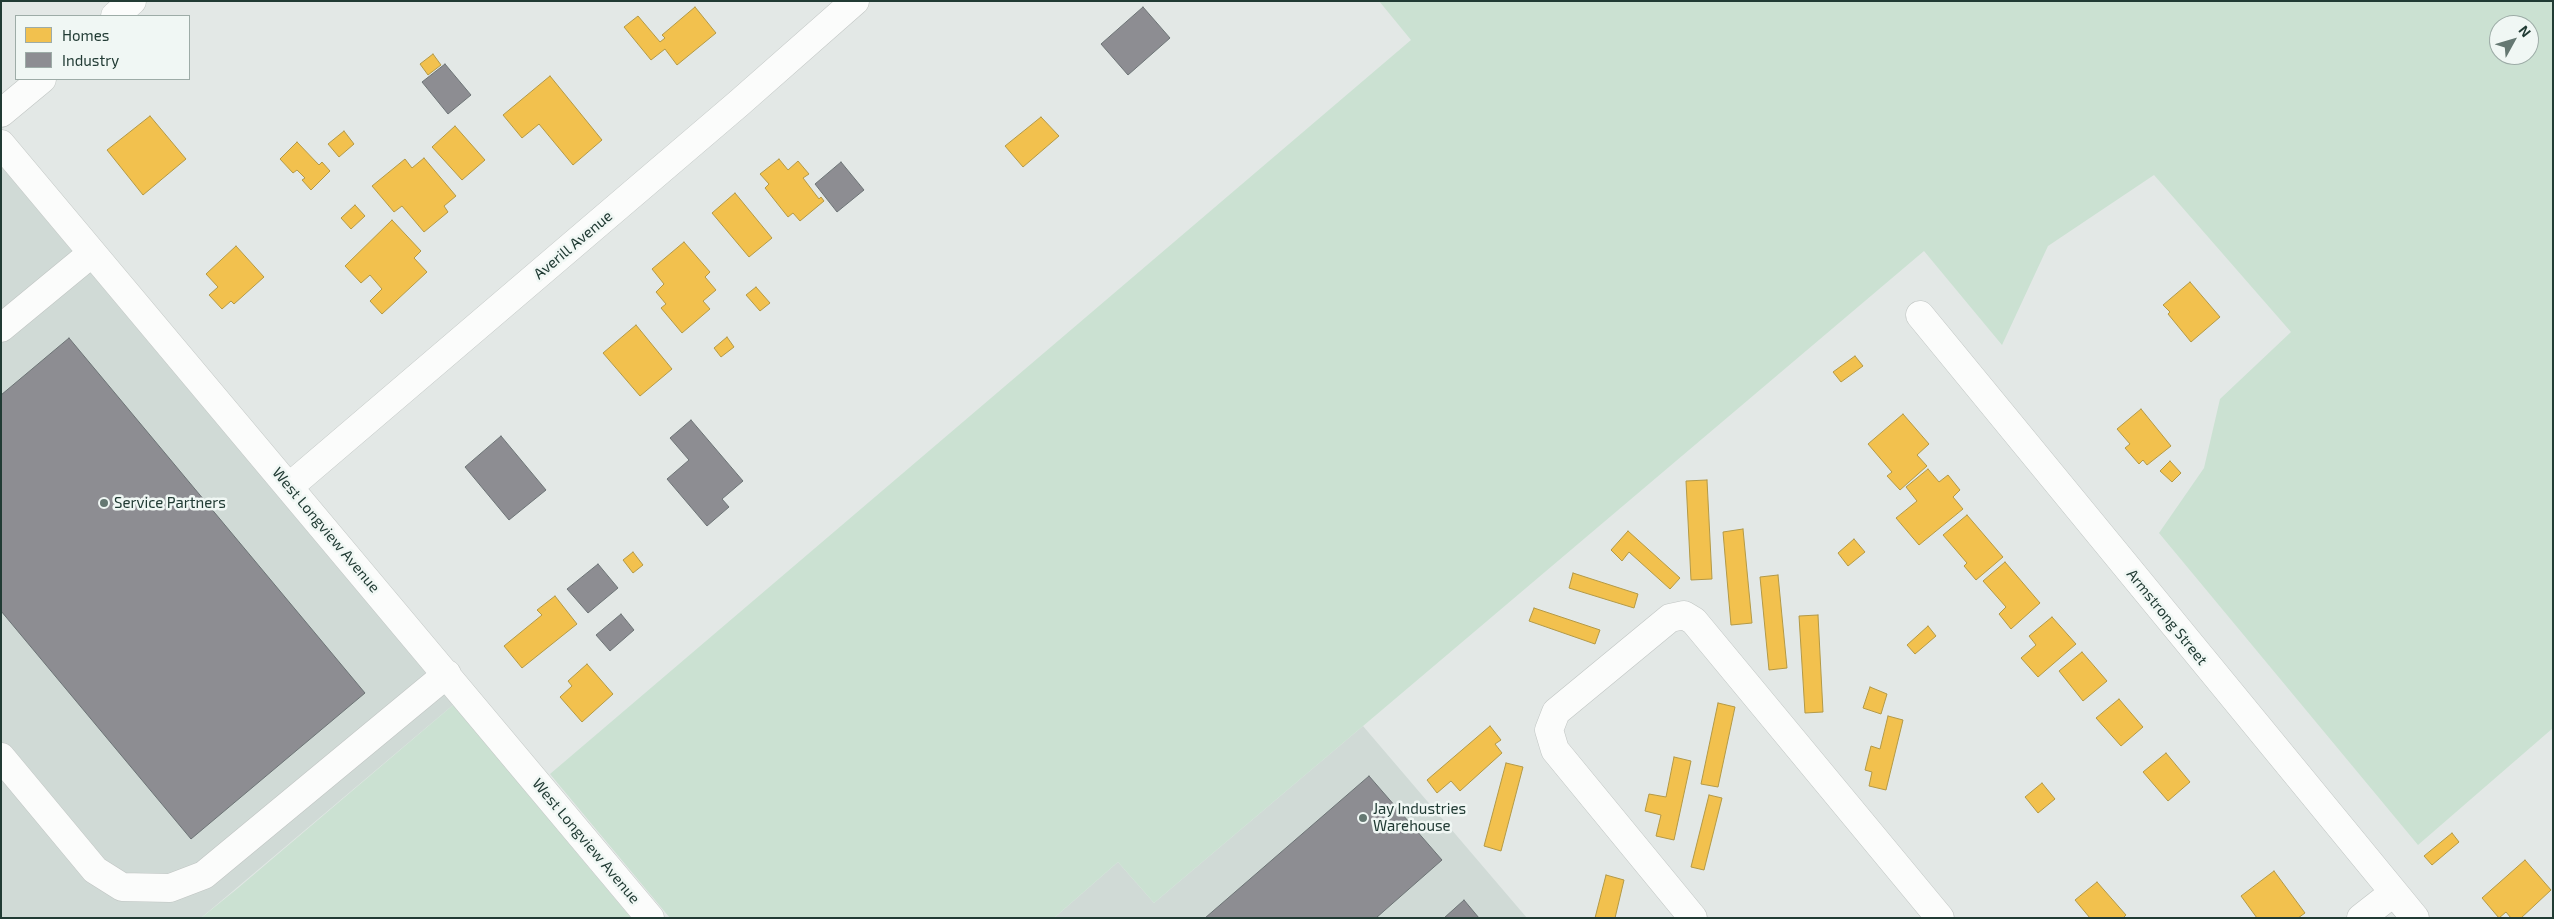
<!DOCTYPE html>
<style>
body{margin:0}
#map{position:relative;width:2554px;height:919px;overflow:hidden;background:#e3e8e6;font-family:"Exo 2",sans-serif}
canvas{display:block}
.frame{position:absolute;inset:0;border:2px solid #213b34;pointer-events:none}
.legend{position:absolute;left:15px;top:15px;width:175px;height:65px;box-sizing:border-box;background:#f0f7f4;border:1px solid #9daca7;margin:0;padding:6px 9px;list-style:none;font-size:15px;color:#213b34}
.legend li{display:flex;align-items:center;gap:10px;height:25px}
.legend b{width:25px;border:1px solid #9daca7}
.north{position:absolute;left:2489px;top:15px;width:50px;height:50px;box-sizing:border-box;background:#f0f7f4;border:1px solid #9daca7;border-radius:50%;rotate:51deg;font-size:14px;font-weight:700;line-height:20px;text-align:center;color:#213b34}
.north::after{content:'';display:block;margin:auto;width:18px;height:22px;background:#657872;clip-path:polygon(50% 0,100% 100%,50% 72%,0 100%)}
</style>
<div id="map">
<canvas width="2554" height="919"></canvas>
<div class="frame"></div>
<ul class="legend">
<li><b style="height:14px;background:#f2c14e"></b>Homes</li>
<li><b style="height:14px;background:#8d8d92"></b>Industry</li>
</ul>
<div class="north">N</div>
</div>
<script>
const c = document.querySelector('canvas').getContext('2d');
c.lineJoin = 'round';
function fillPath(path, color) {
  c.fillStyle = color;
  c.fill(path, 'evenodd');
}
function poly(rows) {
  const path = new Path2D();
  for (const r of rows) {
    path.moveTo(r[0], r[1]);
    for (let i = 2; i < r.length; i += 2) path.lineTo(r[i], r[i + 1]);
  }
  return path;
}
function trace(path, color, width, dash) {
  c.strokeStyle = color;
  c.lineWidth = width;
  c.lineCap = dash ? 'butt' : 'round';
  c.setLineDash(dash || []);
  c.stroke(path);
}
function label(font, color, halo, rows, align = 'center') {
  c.font = font + ' "Exo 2",sans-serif';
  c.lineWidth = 5;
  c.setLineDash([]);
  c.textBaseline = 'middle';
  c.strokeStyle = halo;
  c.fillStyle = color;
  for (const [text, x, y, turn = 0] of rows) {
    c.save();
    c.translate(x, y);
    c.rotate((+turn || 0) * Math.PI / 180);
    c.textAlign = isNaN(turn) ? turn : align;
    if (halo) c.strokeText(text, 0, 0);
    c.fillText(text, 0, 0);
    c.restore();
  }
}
fillPath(poly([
 [1,166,453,705,201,918,1,918],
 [1363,726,1527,918,1054,918,1118,862,1154,903]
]), '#d0dad6');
fillPath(poly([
 [1379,1,2553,1,2553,728,2418,845,2159,533,2204,468,2220,399,2291,332,2154,175,2048,246,2002,345,1924,251,1154,903,1118,862,1054,918,670,918,550,774,1411,40],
 [2499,25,2529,25,2529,55,2499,55],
 [453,705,631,918,201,918,238,888]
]), '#cbe1d2');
const homes = poly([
 [695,7,716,33,677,65,665,49,651,60,624,27,638,16,660,42,665,38,662,35,695,7],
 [433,54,441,65,428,75,420,64,433,54],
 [550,76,602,140,573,165,539,124,522,138,503,115,550,76],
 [150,116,186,159,143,195,107,150,150,116],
 [1041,117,1059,136,1023,167,1005,146,1041,117],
 [455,126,485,160,462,180,432,147,455,126],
 [344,131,354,144,339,157,328,144,344,131],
 [297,142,319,165,322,162,330,171,311,190,302,180,305,178,297,170,293,173,280,159,297,142],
 [424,158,456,196,444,206,448,212,424,232,402,206,394,212,372,186,405,159,412,168,424,158],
 [779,159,788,170,798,161,809,174,803,178,819,199,821,197,824,201,800,221,793,213,788,217,765,188,769,184,760,174,779,159],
 [735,193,772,238,749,257,712,213,735,193],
 [355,205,365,216,351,229,341,218,355,205],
 [392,220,421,251,414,258,427,272,382,314,370,301,382,289,370,275,361,283,345,266,392,220],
 [684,242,710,272,705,277,716,290,703,301,710,309,682,333,661,308,666,304,656,292,664,284,652,269,684,242],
 [236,246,264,277,234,304,231,301,222,309,209,295,218,287,206,274,236,246],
 [2190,282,2220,317,2191,342,2168,314,2170,312,2163,305,2190,282],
 [756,287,770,303,760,311,746,295,756,287],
 [636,325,672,369,640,396,603,353,636,325],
 [727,337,734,347,721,357,714,348,727,337],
 [1855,356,1863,366,1841,382,1833,372,1855,356],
 [2141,409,2171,446,2147,465,2143,460,2139,464,2125,448,2130,444,2117,429,2141,409],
 [1903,414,1929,444,1917,455,1927,466,1900,490,1887,476,1892,472,1868,444,1903,414],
 [2170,461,2181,473,2172,482,2160,471,2170,461],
 [1928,469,1939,482,1948,475,1960,490,1953,497,1963,509,1919,545,1896,518,1917,501,1906,487,1928,469],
 [1707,480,1712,579,1691,580,1686,481,1707,480],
 [1967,515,2003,557,1976,580,1964,566,1967,563,1943,535,1967,515],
 [1743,529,1752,623,1731,625,1723,532,1743,529],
 [1628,531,1680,578,1670,589,1629,552,1622,561,1611,550,1628,531],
 [1854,539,1865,552,1848,566,1838,553,1854,539],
 [633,552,643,565,633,573,623,560,633,552],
 [2005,562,2040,603,2011,629,1999,614,2006,607,1983,581,2005,562],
 [1573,573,1638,594,1634,608,1569,588,1573,573],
 [1778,575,1787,668,1769,670,1760,577,1778,575],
 [555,596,577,624,522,668,504,646,542,615,537,610,555,596],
 [1534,608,1600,630,1595,644,1529,621,1534,608],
 [1818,615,1823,712,1805,713,1799,616,1818,615],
 [2052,617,2076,644,2038,677,2021,658,2036,645,2029,636,2052,617],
 [1928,626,1936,636,1915,654,1907,645,1928,626],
 [2082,652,2107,681,2083,701,2059,671,2082,652],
 [587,664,613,694,582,722,560,697,572,686,568,681,587,664],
 [1870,687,1887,694,1881,714,1863,708,1870,687],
 [2119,699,2143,727,2121,746,2096,718,2119,699],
 [1718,703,1735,707,1718,787,1701,784,1718,703],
 [1888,716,1903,720,1886,790,1869,786,1872,772,1865,770,1871,746,1880,749,1888,716],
 [1490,726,1501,740,1495,744,1502,753,1460,791,1451,781,1437,793,1427,780,1490,726],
 [2166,753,2190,782,2168,801,2143,772,2166,753],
 [1674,757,1691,761,1674,840,1656,836,1661,815,1645,811,1649,794,1666,797,1674,757],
 [1506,763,1523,767,1501,851,1484,846,1506,763],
 [2042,783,2055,799,2038,813,2025,797,2042,783],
 [1709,795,1722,798,1704,870,1691,867,1709,795],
 [2452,833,2459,842,2432,865,2424,856,2452,833],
 [2525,860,2551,890,2521,918,2511,918,2506,912,2499,918,2482,898,2525,860],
 [2274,871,2305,913,2298,918,2257,918,2241,896,2274,871],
 [1606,875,1624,880,1615,918,1595,918,1606,875],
 [2097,882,2126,915,2123,918,2090,918,2075,900,2097,882]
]);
fillPath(homes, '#f2c14e');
trace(homes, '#b39946', 1);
const industry = poly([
 [1143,7,1170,38,1128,75,1101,44,1143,7],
 [445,64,471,95,448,114,422,82,445,64],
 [841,162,864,190,837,212,815,184,841,162],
 [69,338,365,693,191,839,1,611,1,395,69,338],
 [691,420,743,481,722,499,729,507,707,526,667,479,689,460,670,438,691,420],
 [501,436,546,490,509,520,465,467,501,436],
 [598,564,618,588,588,613,567,589,598,564],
 [621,614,634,630,610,651,596,635,621,614],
 [1369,776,1442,860,1376,918,1205,918,1369,776],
 [1464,900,1479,918,1444,918,1464,900]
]);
fillPath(industry, '#8d8d92');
trace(industry, '#6d7476', 1);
const minor = poly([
 [115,16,132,1],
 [1,113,42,79],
 [1,144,650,918],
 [1920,315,2415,918],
 [1,328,92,253],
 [289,487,738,104,855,1],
 [1,757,95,870,122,887,170,888,204,875,447,674],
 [1693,918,1555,750,1549,730,1556,712,1670,618,1684,615,1694,621,1940,918],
 [2361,918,2393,893]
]);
trace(minor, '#c0c5c3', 29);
trace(minor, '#fbfcfb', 28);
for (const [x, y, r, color] of [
 [104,503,5,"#657872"],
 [1363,818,5,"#657872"]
]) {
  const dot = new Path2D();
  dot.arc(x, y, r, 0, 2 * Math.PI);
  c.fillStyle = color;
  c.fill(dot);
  trace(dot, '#f0f7f4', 2);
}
label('15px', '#213b34', '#f0f7f4', [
 ["Averill Avenue",573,245,-40],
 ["West Longview Avenue",326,530,50],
 ["Armstrong Street",2167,617,51],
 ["West Longview Avenue",586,841,50]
]);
label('15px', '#213b34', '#f0f7f4', [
 ["Service Partners",114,503],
 ["Jay Industries",1373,809],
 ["Warehouse",1373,826]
], 'left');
</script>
